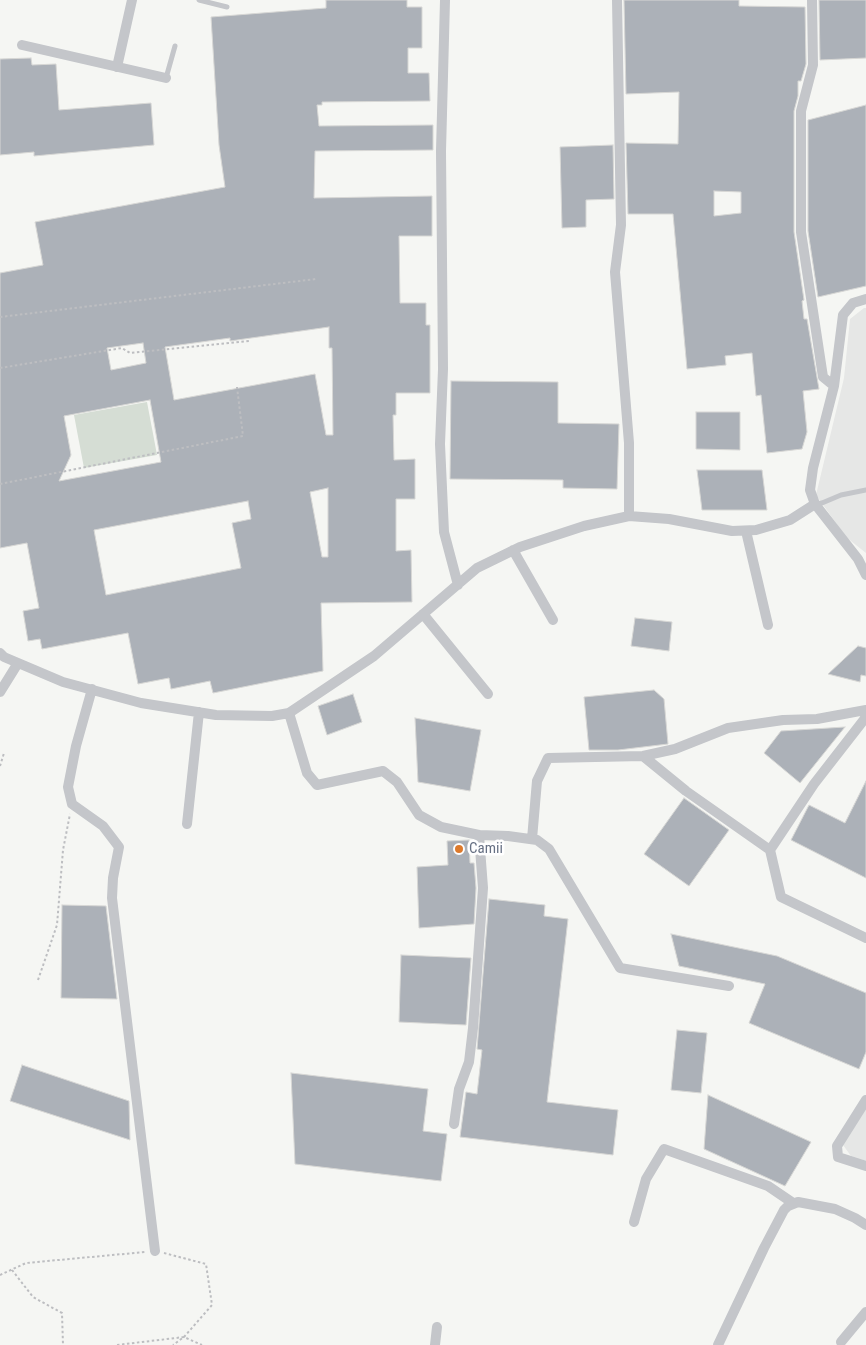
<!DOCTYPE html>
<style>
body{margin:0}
canvas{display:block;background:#f5f6f3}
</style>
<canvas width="866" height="1345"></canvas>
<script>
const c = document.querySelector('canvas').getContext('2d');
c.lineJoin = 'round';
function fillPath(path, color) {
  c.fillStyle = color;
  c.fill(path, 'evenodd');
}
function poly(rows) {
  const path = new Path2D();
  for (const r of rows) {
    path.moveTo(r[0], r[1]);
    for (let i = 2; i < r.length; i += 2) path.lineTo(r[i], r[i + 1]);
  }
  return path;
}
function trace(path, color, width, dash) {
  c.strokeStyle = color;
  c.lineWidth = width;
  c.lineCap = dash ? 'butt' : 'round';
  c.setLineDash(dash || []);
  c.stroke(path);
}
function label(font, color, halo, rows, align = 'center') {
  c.font = font + ' "Roboto Condensed",sans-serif';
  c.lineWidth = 5;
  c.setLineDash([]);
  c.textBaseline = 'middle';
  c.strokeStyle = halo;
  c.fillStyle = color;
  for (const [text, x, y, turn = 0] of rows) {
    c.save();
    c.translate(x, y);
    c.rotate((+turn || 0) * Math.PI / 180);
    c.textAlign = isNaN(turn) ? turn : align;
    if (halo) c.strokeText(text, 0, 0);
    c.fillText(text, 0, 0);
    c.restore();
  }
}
fillPath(poly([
 [864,308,866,308,866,553,846,537,816,495,844,378,850,319],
 [866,1109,866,1161,851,1156,843,1145]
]), '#e6e7e6');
fillPath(poly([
 [147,402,157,455,84,468,74,415]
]), '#d5ddd4');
const building = poly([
 [326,0,407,0,407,7,422,7,422,48,408,48,408,73,429,73,430,101,322,102,322,105,317,105,319,126,433,125,433,150,315,151,314,198,432,196,432,236,399,236,400,303,426,303,426,325,430,325,430,393,396,393,396,415,393,415,394,460,415,459,415,499,396,499,396,551,411,550,412,602,321,603,323,671,213,693,210,681,171,689,169,678,138,684,128,633,42,649,40,639,28,641,23,611,39,608,27,543,0,548,0,273,43,265,35,222,225,187,219,145,211,17,326,8,326,0],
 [329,327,329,348,332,348,333,435,326,435,315,374,174,400,165,347,230,338,230,341,329,327],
 [143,343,146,363,111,370,107,348,143,343],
 [150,400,161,462,59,481,71,455,64,416,150,400],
 [328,488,328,557,322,557,310,492,328,488],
 [248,501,251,519,232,523,241,568,106,595,94,530,248,501],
 [624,0,739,0,739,6,805,7,806,64,801,81,798,81,798,96,794,111,794,232,804,300,802,301,804,319,807,319,819,389,803,391,807,432,802,449,767,453,761,395,756,396,752,353,725,356,726,365,687,369,673,214,628,214,626,143,678,144,679,92,626,94,624,0],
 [714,191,741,192,741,213,714,216,714,191],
 [819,0,866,0,866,58,820,60,819,0],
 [31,58,32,65,56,64,59,110,151,103,154,145,34,156,34,152,0,155,0,59,31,58],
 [866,105,866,286,818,297,808,231,808,120,866,105],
 [613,145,614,199,586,200,586,227,562,228,560,147,613,145],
 [451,381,558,382,558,423,619,424,617,489,563,488,563,480,450,479,451,381],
 [696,412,740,412,740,450,696,449,696,412],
 [697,470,762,470,767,510,702,510,697,470],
 [635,618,672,622,669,651,631,646,635,618],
 [858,646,866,648,866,676,861,675,860,682,828,674,858,646],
 [654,690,664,699,668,744,618,750,589,750,584,697,654,690],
 [353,694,362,722,327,735,318,706,353,694],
 [415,718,481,730,470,791,418,782,415,718],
 [845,727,800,783,764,753,781,731,845,727],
 [866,781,866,878,791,840,809,805,845,823,866,781],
 [684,798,729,830,689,886,644,854,684,798],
 [469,840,470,863,474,863,476,888,474,924,419,928,417,867,448,865,447,841,469,840],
 [489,899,545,905,544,916,568,919,547,1102,618,1110,613,1155,460,1137,466,1092,477,1094,482,1050,477,1049,489,899],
 [62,905,106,906,117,999,61,998,62,905],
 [671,934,777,956,866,993,866,1052,859,1069,749,1023,765,984,679,966,671,934],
 [401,955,471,958,466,1025,399,1022,401,955],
 [677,1030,707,1033,701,1093,671,1090,677,1030],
 [22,1065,129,1101,130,1140,10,1101,22,1065],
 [291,1073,428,1089,423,1131,447,1134,441,1181,295,1164,291,1073],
 [708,1095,811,1142,785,1186,704,1149,708,1095]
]);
fillPath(building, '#acb1b8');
trace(building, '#d7d7d5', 1);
trace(poly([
 [0,317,316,279],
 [0,368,122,348,130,353,249,341],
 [0,484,243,436,237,387],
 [0,766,4,753],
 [38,980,57,925,63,850,70,814],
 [164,1253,206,1264,212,1305,184,1337,173,1345],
 [12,1270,33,1297,62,1313,63,1345],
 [0,1275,26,1263,145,1252],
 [117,1345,184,1337,202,1345]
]), '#bdbec1', 2, [2.5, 2.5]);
trace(poly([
 [199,0,227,7],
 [166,78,175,46],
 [816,504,822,503,841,495,866,490]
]), '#c4c6ca', 5);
trace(poly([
 [445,0,441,151,443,369,440,444,444,532,458,585],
 [617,0,621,225,615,272,629,443,629,516],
 [812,0,813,65,801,111,801,232,823,377,834,386],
 [22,45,166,78],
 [117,67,132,0],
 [815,504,858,559,866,575],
 [746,531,768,625],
 [513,550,553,620],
 [423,614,488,694],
 [0,653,4,657,63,682,141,703,216,715,272,716,289,713,374,656,477,568,520,547,584,526,629,516,669,519,732,531,756,530,790,520,815,504,810,490,813,468,834,386,843,315,853,303,866,299],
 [92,689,76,746,68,787,72,804,103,826,119,847,113,878,112,898,155,1251],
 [0,692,18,663],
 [289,713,307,773,317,785,383,771,397,782,419,815,441,827,479,835],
 [643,756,686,791,770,850,814,784,866,717],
 [187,824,199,712],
 [532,839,537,781,548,758,643,756,675,749,728,728,783,720,817,719,866,710],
 [770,850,781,897,866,938],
 [866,1100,837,1146,838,1157,866,1166],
 [454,1124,459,1089,469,1062,473,1028,483,888,479,835,508,836,537,840,549,849,620,968,729,986],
 [634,1222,646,1179,664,1149,768,1186,793,1203],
 [841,1342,866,1312],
 [435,1345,437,1327],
 [718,1345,764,1248,784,1210,788,1206,798,1202,835,1209,855,1218,866,1225]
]), '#c4c6ca', 10);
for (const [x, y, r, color] of [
 [459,849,5,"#dd7a2c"]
]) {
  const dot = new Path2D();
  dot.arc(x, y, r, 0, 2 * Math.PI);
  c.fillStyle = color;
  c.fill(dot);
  trace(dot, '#fff', 2);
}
label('15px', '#667083', '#fff', [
 ["Camii",469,849]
], 'left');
</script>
